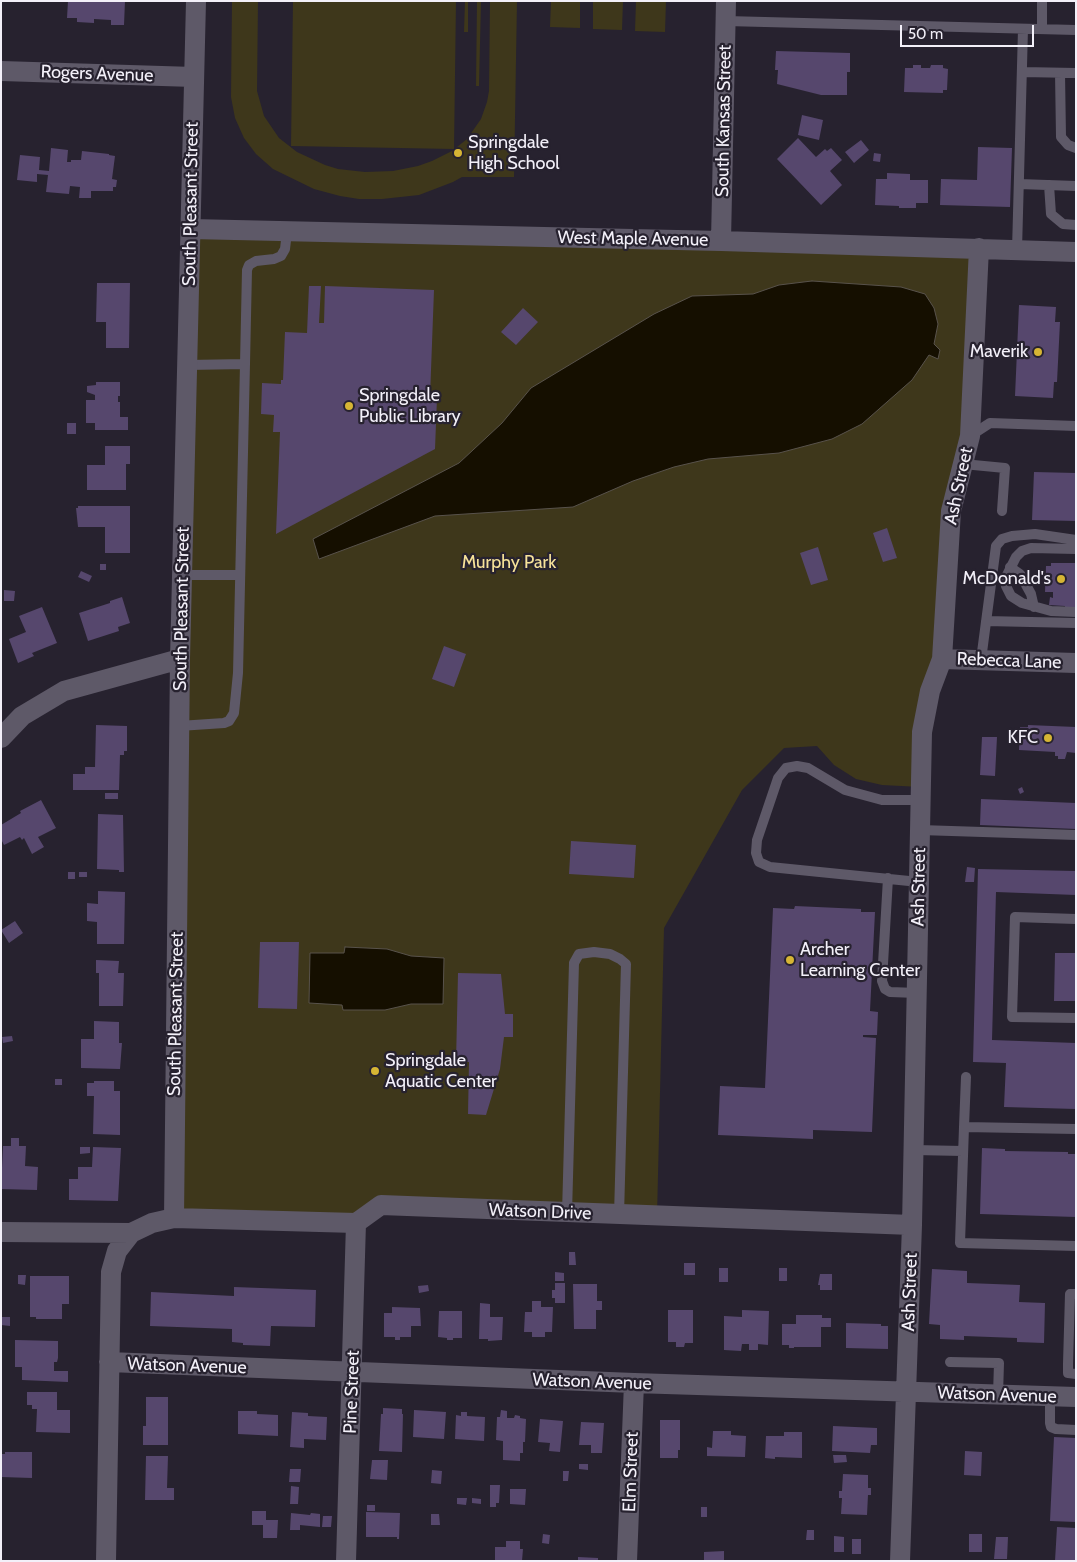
<!DOCTYPE html>
<style>
body{margin:0}
#map{position:relative;width:1077px;height:1562px;overflow:hidden;background:#27222f;font-family:Cabin,sans-serif}
canvas{display:block}
.frame{position:absolute;inset:0;border:2px solid #f3f0f9;pointer-events:none}
.scale{position:absolute;left:900px;top:25px;width:134px;height:22px;box-sizing:border-box;border:2px solid #f3f0f9;border-top:0;padding-left:6px;font-size:15px;line-height:18px;white-space:nowrap;color:#f3f0f9;-webkit-text-stroke:4px #27222f;paint-order:stroke}
</style>
<div id="map">
<canvas width="1077" height="1562"></canvas>
<div class="frame"></div>
<div class="scale">50 m</div>
</div>
<script>
const c = document.querySelector('canvas').getContext('2d');
c.lineJoin = 'round';
function fillPath(path, color) {
  c.fillStyle = color;
  c.fill(path, 'evenodd');
}
function poly(rows) {
  const path = new Path2D();
  for (const r of rows) {
    path.moveTo(r[0], r[1]);
    for (let i = 2; i < r.length; i += 2) path.lineTo(r[i], r[i + 1]);
  }
  return path;
}
function trace(path, color, width, dash) {
  c.strokeStyle = color;
  c.lineWidth = width;
  c.lineCap = dash ? 'butt' : 'round';
  c.setLineDash(dash || []);
  c.stroke(path);
}
function label(font, color, halo, rows, align = 'center') {
  c.font = font + ' Cabin,sans-serif';
  c.lineWidth = 4.5;
  c.setLineDash([]);
  c.textBaseline = 'middle';
  c.strokeStyle = halo;
  c.fillStyle = color;
  for (const [text, x, y, turn = 0] of rows) {
    c.save();
    c.translate(x, y);
    c.rotate((+turn || 0) * Math.PI / 180);
    c.textAlign = isNaN(turn) ? turn : align;
    if (halo) c.strokeText(text, 0, 0);
    c.fillText(text, 0, 0);
    c.restore();
  }
}
fillPath(poly([
 [232,1,258,1,257,91,264,116,279,138,297,152,325,165,338,169,365,172,393,171,418,166,432,161,452,151,467,139,481,119,487,102,489,91,490,1,517,1,514,177,462,177,453,182,419,195,382,199,359,199,340,196,314,189,273,169,256,154,244,138,235,118,231,97],
 [293,1,456,1,454,149,291,146],
 [465,1,468,1,468,32,464,32],
 [477,1,481,1,479,86,476,86],
 [551,1,580,1,580,28,550,27],
 [593,1,623,1,622,30,593,29],
 [636,1,666,1,665,32,635,31],
 [191,229,979,248,973,408,921,787,882,785,856,779,834,765,817,746,784,748,742,790,664,928,657,1216,381,1205,356,1223,174,1218]
]), '#3e371b');
const water = poly([
 [812,281,901,287,925,294,934,308,938,324,934,344,940,350,938,359,929,355,912,380,862,424,832,439,779,453,708,459,674,467,633,481,573,507,435,516,319,559,313,539,459,463,502,423,531,388,654,314,692,296,753,294,779,285,812,281],
 [345,947,387,949,411,956,444,958,443,1004,411,1004,385,1010,343,1010,342,1005,309,1003,310,953,344,953,345,947]
]);
fillPath(water, '#150f00');
trace(water, '#58524b', 1);
fillPath(poly([
 [68,1,125,1,124,25,111,25,111,20,94,19,94,23,77,22,77,18,67,18],
 [776,51,850,53,850,72,847,72,847,95,821,95,777,84,778,70,775,70],
 [913,65,921,65,921,68,930,68,931,65,943,65,943,68,948,69,947,90,943,90,943,93,904,92,905,68,913,68],
 [802,115,823,120,819,140,798,135],
 [798,138,816,157,825,149,827,151,831,148,842,160,830,171,842,185,821,205,777,159],
 [861,140,869,150,854,163,845,152],
 [978,147,1012,148,1010,207,940,205,941,179,977,180],
 [51,148,68,150,67,162,71,162,71,160,81,160,82,151,109,154,109,155,115,156,112,179,117,180,116,187,113,187,113,191,91,191,91,198,79,198,80,187,70,186,69,194,46,192,48,175,37,174,37,182,17,180,20,155,40,157,39,170,49,171],
 [874,153,881,154,880,162,873,161],
 [887,173,910,174,910,180,928,180,928,203,916,203,916,208,899,208,899,206,875,205,876,179,887,179],
 [97,283,130,283,129,348,106,348,106,322,96,322],
 [309,286,321,286,319,323,324,323,325,286,434,290,430,397,437,398,435,449,276,534,280,432,273,432,274,415,261,414,262,383,281,384,281,380,283,380,285,332,307,333],
 [1019,305,1056,307,1055,322,1060,322,1057,382,1054,382,1053,398,1015,396],
 [523,308,538,322,516,345,501,332],
 [96,382,120,382,120,396,118,396,118,402,120,402,120,417,128,417,128,430,95,430,95,423,86,423,86,400,95,400,95,395,87,392,87,386,96,385],
 [67,423,76,423,76,434,67,434],
 [105,446,130,446,130,464,126,464,126,490,87,490,87,465,105,465],
 [1034,472,1076,473,1076,521,1032,520],
 [78,506,130,506,130,553,105,553,105,527,78,527,76,508,78,508],
 [887,528,897,558,883,562,873,533],
 [818,547,828,580,811,585,800,553],
 [1051,563,1076,563,1076,611,1065,611,1065,606,1049,605,1050,597,1053,598,1053,592,1045,592,1046,566,1051,566],
 [100,564,106,564,106,570,100,570],
 [81,571,92,576,89,582,78,577],
 [4,590,15,591,14,601,4,601],
 [122,597,130,623,118,627,119,631,88,641,79,613,110,603,110,601],
 [42,607,57,643,32,653,34,656,18,663,9,639,26,632,19,616],
 [444,646,466,654,454,687,432,679],
 [96,725,127,726,127,751,124,751,124,755,120,755,119,790,73,790,73,774,85,774,85,767,95,767],
 [1028,725,1076,727,1076,753,1067,752,1065,759,1058,759,1058,756,1055,756,1055,752,1019,750,1020,727,1028,727],
 [982,737,997,737,995,776,980,775],
 [1022,787,1024,792,1020,794,1018,789],
 [105,793,118,793,118,799,105,799],
 [981,799,1076,803,1076,829,980,825],
 [41,800,56,828,38,837,44,847,32,854,24,838,22,840,20,837,4,845,1,839,1,825,21,813,20,811],
 [98,814,123,815,124,872,119,872,119,870,97,869],
 [571,841,636,845,634,878,569,874],
 [967,867,975,868,974,882,965,882],
 [978,869,1076,871,1076,895,996,892,992,1040,1076,1043,1076,1109,1004,1107,1006,1063,973,1062],
 [68,872,75,872,75,879,68,879],
 [79,872,87,872,87,877,79,877],
 [98,891,125,892,124,944,97,944,97,922,87,921,87,903,98,904],
 [795,906,861,909,861,912,875,912,870,1011,878,1012,877,1035,863,1035,863,1037,876,1038,872,1132,813,1130,813,1139,718,1135,720,1086,765,1088,773,908,794,909],
 [15,921,23,933,9,943,1,930],
 [260,942,299,942,297,1009,258,1008],
 [1055,953,1076,953,1076,1001,1054,1001],
 [96,960,119,961,118,973,124,973,123,1006,99,1006,99,973,96,973],
 [458,973,501,974,505,1014,513,1014,513,1037,504,1037,500,1069,486,1115,468,1114,469,1062,456,1062],
 [94,1021,119,1022,119,1043,122,1043,120,1069,81,1068,81,1039,94,1039],
 [12,1036,13,1041,3,1043,2,1037],
 [55,1079,62,1079,62,1085,55,1085],
 [94,1081,114,1081,114,1091,120,1091,120,1135,93,1134,94,1096,87,1096,87,1083,94,1083],
 [11,1138,19,1138,19,1146,26,1146,25,1166,38,1167,37,1190,1,1189,3,1146,11,1146],
 [80,1147,90,1147,90,1153,80,1154],
 [93,1147,121,1148,118,1201,69,1200,69,1179,78,1179,78,1167,92,1167],
 [982,1148,1005,1149,1005,1151,1068,1152,1068,1154,1076,1154,1076,1217,980,1214],
 [569,1252,575,1252,576,1265,569,1265],
 [684,1263,695,1263,695,1275,684,1275],
 [719,1268,728,1268,728,1282,719,1282],
 [779,1268,787,1268,787,1281,779,1281],
 [932,1269,967,1271,967,1283,1020,1285,1019,1302,1045,1303,1044,1343,1017,1342,1017,1338,964,1336,964,1340,940,1339,940,1325,929,1324],
 [555,1272,564,1273,564,1281,555,1281],
 [820,1274,832,1274,832,1290,820,1290,820,1285,818,1285],
 [18,1275,26,1275,25,1285,18,1284],
 [30,1276,69,1276,69,1304,62,1304,62,1319,36,1319,36,1317,30,1317],
 [555,1283,565,1283,565,1303,555,1303,555,1298,552,1298,552,1290,555,1290],
 [573,1284,597,1284,597,1301,602,1301,602,1310,596,1310,596,1329,574,1329],
 [428,1285,429,1291,419,1293,418,1286],
 [234,1287,316,1290,315,1327,271,1326,270,1346,243,1345,243,1343,232,1342,232,1329,150,1326,151,1292,234,1296],
 [532,1301,541,1301,541,1307,553,1307,552,1332,545,1332,545,1337,532,1337,532,1332,524,1332,525,1312,532,1312],
 [480,1303,490,1304,490,1317,503,1317,502,1340,488,1341,488,1339,479,1339],
 [392,1307,420,1308,421,1326,411,1326,411,1337,400,1337,400,1340,395,1340,395,1337,384,1337,384,1313,392,1313],
 [668,1310,693,1310,693,1343,685,1343,684,1347,676,1347,676,1342,668,1342],
 [742,1310,769,1311,768,1345,758,1344,758,1350,749,1350,749,1344,742,1344,741,1351,724,1350,724,1316,742,1317],
 [439,1311,462,1311,462,1338,453,1338,453,1340,447,1340,447,1338,438,1337],
 [796,1315,822,1315,822,1318,831,1318,831,1327,821,1327,821,1347,794,1347,794,1348,789,1348,789,1345,782,1345,782,1324,796,1324],
 [1,1317,10,1317,10,1326,1,1325],
 [846,1323,881,1324,881,1326,888,1326,888,1349,846,1348],
 [15,1340,58,1341,58,1358,57,1362,54,1362,54,1371,68,1371,68,1382,22,1380,22,1367,15,1367],
 [27,1392,57,1392,57,1410,70,1410,70,1433,36,1432,37,1409,32,1409,32,1405,27,1405],
 [146,1397,168,1397,168,1445,143,1445,143,1426,146,1426],
 [383,1408,402,1409,402,1414,403,1414,402,1452,379,1451,381,1414,383,1414],
 [414,1410,446,1412,444,1439,413,1437],
 [501,1410,507,1411,507,1418,514,1418,515,1415,520,1416,520,1418,526,1419,525,1442,523,1442,523,1453,520,1453,520,1461,503,1460,503,1441,496,1440,497,1417,500,1417],
 [238,1411,257,1411,257,1414,278,1415,278,1436,238,1434],
 [292,1412,308,1413,308,1416,327,1417,326,1440,304,1439,304,1448,290,1447],
 [461,1412,467,1412,467,1416,485,1417,484,1441,455,1439,456,1415,461,1416],
 [540,1419,563,1421,560,1452,549,1451,550,1443,538,1442],
 [660,1420,680,1420,680,1450,678,1450,678,1458,660,1458],
 [581,1422,604,1423,602,1453,591,1453,591,1445,579,1445],
 [833,1426,877,1428,877,1445,871,1445,870,1453,832,1451],
 [713,1431,731,1431,731,1435,746,1436,745,1457,707,1456,707,1447,712,1448],
 [784,1432,802,1432,802,1458,775,1457,775,1459,765,1458,766,1436,784,1436],
 [1054,1437,1076,1438,1076,1522,1050,1521],
 [965,1451,982,1452,981,1476,964,1475],
 [5,1452,32,1452,32,1478,1,1477,1,1454,5,1454],
 [833,1455,846,1455,847,1462,834,1463],
 [146,1456,168,1456,167,1488,174,1488,174,1500,145,1500],
 [372,1460,388,1460,387,1480,370,1479],
 [579,1464,588,1464,588,1470,579,1469],
 [290,1469,301,1469,300,1482,289,1482],
 [432,1470,442,1471,441,1484,431,1483],
 [563,1471,569,1471,568,1481,563,1481],
 [843,1474,868,1475,868,1488,871,1488,871,1495,868,1495,867,1515,841,1514,842,1498,839,1498,839,1491,842,1491],
 [490,1485,500,1485,499,1503,496,1503,496,1507,490,1507],
 [291,1486,299,1487,298,1504,290,1504],
 [510,1489,526,1489,525,1505,510,1504],
 [457,1498,467,1498,466,1505,457,1504],
 [472,1498,481,1499,481,1504,472,1503],
 [367,1505,375,1505,375,1511,367,1511],
 [701,1507,707,1507,707,1517,701,1517],
 [252,1511,266,1511,266,1520,278,1520,277,1538,263,1538,263,1525,252,1525],
 [366,1512,400,1513,399,1539,397,1539,397,1537,366,1537],
 [291,1513,310,1515,311,1513,320,1514,320,1527,300,1525,300,1530,290,1530],
 [431,1514,439,1514,440,1525,431,1525],
 [323,1516,332,1516,331,1527,322,1527],
 [1057,1527,1076,1528,1076,1561,1055,1561],
 [807,1530,814,1530,814,1540,806,1540],
 [543,1534,550,1535,549,1544,542,1543],
 [969,1534,982,1534,982,1552,969,1552],
 [834,1536,844,1537,844,1552,834,1552],
 [996,1537,1008,1537,1007,1559,994,1559],
 [852,1539,861,1539,861,1554,852,1554],
 [506,1541,520,1541,520,1549,523,1549,522,1561,495,1561,495,1547,506,1547],
 [724,1551,724,1561,704,1561,704,1552],
 [578,1557,598,1558,598,1561,578,1561]
]), '#56476d');
trace(poly([
 [726,21,1076,30],
 [1042,29,1042,1],
 [1022,72,1076,73],
 [1060,73,1061,137,1068,145,1076,148],
 [1019,184,1076,186],
 [1049,185,1051,214,1063,224,1076,225],
 [1017,250,1023,29],
 [245,364,247,270,249,265,256,261,274,259,281,256,285,249,287,232],
 [970,436,990,423,1076,426],
 [963,464,1005,468,1002,511],
 [1076,549,1031,548,1022,551,1016,557,1006,577,1006,586,1011,596,1022,603,1051,611,1076,612],
 [1010,567,1020,574,1031,594,1034,607],
 [182,575,240,575],
 [986,621,1076,623],
 [981,660,996,546,1002,539,1012,536,1035,534,1076,540],
 [179,726,224,723,229,721,234,713,238,673,245,364,187,365],
 [920,830,1076,835],
 [888,878,882,981,885,989,890,992,917,993],
 [919,882,770,867,759,862,756,853,757,840,778,778,786,768,797,766,808,768,845,790,882,800,921,800],
 [1076,919,1015,917,1012,1017,1076,1018],
 [964,1127,966,1077],
 [1076,1129,964,1127,960,1243,1076,1246],
 [914,1150,963,1151],
 [567,1213,574,963,579,954,594,952,610,954,620,959,626,964,619,1215],
 [1076,1294,1070,1294,1068,1364,1068,1373,1076,1374],
 [950,1362,999,1363,998,1395],
 [1050,1396,1050,1423,1051,1427,1056,1429,1076,1430]
]), '#5e5968', 10);
trace(poly([
 [1,71,194,77],
 [191,229,721,241,1076,252],
 [721,241,726,1],
 [942,659,1076,663],
 [1,738,22,716,64,691,180,659],
 [174,1218,180,659,196,1],
 [1,1232,131,1233,152,1223,174,1218,356,1223,381,1205,912,1225],
 [109,1362,634,1383,1076,1397],
 [106,1561,111,1272,117,1251,131,1233],
 [346,1561,356,1223],
 [627,1561,634,1383],
 [900,1561,912,1225,922,732,930,691,942,659,951,511,970,436,979,248]
]), '#5e5968', 20);
for (const [x, y, r, color] of [
 [458,153,5,"#d6b534"],
 [1038,352,5,"#d6b534"],
 [349,406,5,"#d6b534"],
 [1061,579,5,"#d6b534"],
 [1048,738,5,"#d6b534"],
 [790,960,5,"#d6b534"],
 [375,1071,5,"#d6b534"]
]) {
  const dot = new Path2D();
  dot.arc(x, y, r, 0, 2 * Math.PI);
  c.fillStyle = color;
  c.fill(dot);
  trace(dot, '#27222f', 2);
}
label('18px', '#f3f0f9', '#27222f', [
 ["Rogers Avenue",97,74,2],
 ["South Kansas Street",724,121,-89],
 ["South Pleasant Street",191,204,-89],
 ["West Maple Avenue",633,239,1],
 ["Ash Street",959,486,-78],
 ["South Pleasant Street",182,609,-89],
 ["Rebecca Lane",1009,661,2],
 ["Ash Street",919,887,-89],
 ["South Pleasant Street",176,1014,-89],
 ["Watson Drive",540,1212,2],
 ["Ash Street",910,1292,-88],
 ["Watson Avenue",187,1366,2],
 ["Watson Avenue",592,1382,2],
 ["Pine Street",352,1392,-88],
 ["Watson Avenue",997,1395,2],
 ["Elm Street",631,1472,-88]
]);
label('18px', '#f3f0f9', '#27222f', [
 ["Springdale",468,143],
 ["High School",468,164],
 ["Maverik",1028,352,"right"],
 ["Springdale",359,396],
 ["Public Library",359,417],
 ["McDonald's",1051,579,"right"],
 ["KFC",1038,738,"right"],
 ["Archer",800,950],
 ["Learning Center",800,971],
 ["Springdale",385,1061],
 ["Aquatic Center",385,1082]
], 'left');
label('18px', '#f7e299', '#27222f', [
 ["Murphy Park",509,563]
]);
</script>
